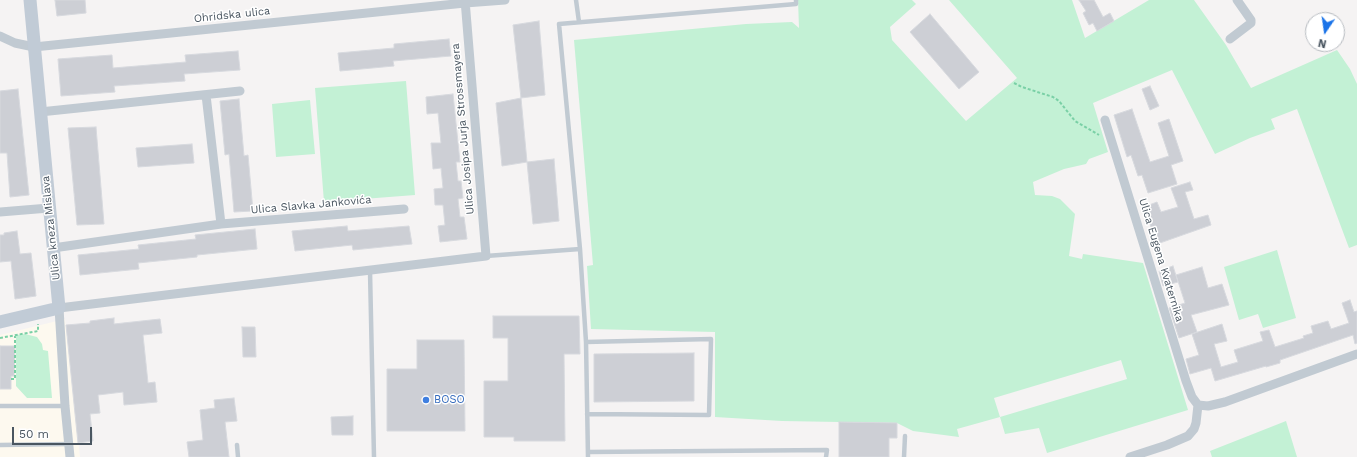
<!DOCTYPE html>
<meta charset="utf-8">
<style>
body{margin:0}
#map{position:relative;width:1357px;height:457px;overflow:hidden;background:#f5f3f3;font-family:"Work Sans",sans-serif}
canvas{display:block}
.north{position:absolute;left:1305px;top:12px;width:40px;height:40px;box-sizing:border-box;background:#fff;border:1px solid #b7bbc0;border-radius:50%;rotate:193deg;font-size:11px;font-weight:700;line-height:16px;text-align:center;color:#4a5661}
.north::after{content:'';display:block;margin:auto;width:14px;height:18px;background:#1a73e8;clip-path:polygon(50% 0,100% 100%,50% 72%,0 100%)}
.scale{position:absolute;left:12px;top:427px;width:80px;height:18px;box-sizing:border-box;border:2px solid #4a5661;border-top:0;padding-left:5px;font-size:12px;line-height:14px;white-space:nowrap;color:#4a5661;-webkit-text-stroke:3px #fff;paint-order:stroke}
</style>
<div id="map">
<canvas width="1357" height="457"></canvas>
<div class="north">N</div>
<div class="scale">50 m</div>
</div>
<script>
const c = document.querySelector('canvas').getContext('2d');
c.lineJoin = 'round';
function fillPath(path, color) {
  c.fillStyle = color;
  c.fill(path, 'evenodd');
}
function poly(rows) {
  const path = new Path2D();
  for (const r of rows) {
    path.moveTo(r[0], r[1]);
    for (let i = 2; i < r.length; i += 2) path.lineTo(r[i], r[i + 1]);
  }
  return path;
}
function trace(path, color, width, dash) {
  c.strokeStyle = color;
  c.lineWidth = width;
  c.lineCap = dash ? 'butt' : 'round';
  c.setLineDash(dash || []);
  c.stroke(path);
}
function label(font, color, halo, rows, align = 'center') {
  c.font = font + ' "Work Sans",sans-serif';
  c.lineWidth = 3;
  c.setLineDash([]);
  c.textBaseline = 'middle';
  c.strokeStyle = halo;
  c.fillStyle = color;
  for (const [text, x, y, turn = 0] of rows) {
    c.save();
    c.translate(x, y);
    c.rotate((+turn || 0) * Math.PI / 180);
    c.textAlign = isNaN(turn) ? turn : align;
    if (halo) c.strokeText(text, 0, 0);
    c.fillText(text, 0, 0);
    c.restore();
  }
}
fillPath(poly([
 [65,319,80,457,0,457,0,335]
]), '#fdf9ef');
fillPath(poly([
 [798,0,912,0,916,4,890,27,892,40,966,121,1017,78,949,0,1072,0,1085,38,1149,0,1194,0,1226,45,1251,88,1337,50,1350,69,1357,84,1357,245,1349,248,1297,109,1271,119,1275,129,1250,138,1215,154,1172,70,1093,103,1108,152,1089,159,1086,164,1064,169,1033,182,1035,195,1052,196,1060,199,1075,214,1069,256,1082,259,1083,254,1143,263,1188,410,1047,453,1039,428,1005,434,1000,417,957,429,959,437,913,431,897,423,782,421,715,417,715,332,591,329,587,266,593,265,574,40,746,24,792,22,799,28],
 [1121,360,1127,379,1000,417,994,398],
 [406,81,415,195,324,202,315,88],
 [310,100,315,154,276,157,272,104],
 [1277,250,1296,318,1263,328,1258,314,1239,320,1224,267],
 [25,334,37,337,42,344,43,350,48,351,52,398,27,398,16,386,16,335],
 [1286,421,1297,457,1212,457,1210,451]
]), '#c3f1d5');
const building = poly([
 [55,0,85,0,86,13,57,16,55,0],
 [1079,0,1094,0,1103,17,1110,13,1114,21,1097,31,1093,23,1089,25,1083,13,1086,11,1079,0],
 [930,14,979,72,959,89,910,32,930,14],
 [539,21,545,95,521,98,513,25,539,21],
 [449,39,451,56,393,61,394,66,340,71,338,53,394,48,394,44,449,39],
 [238,51,240,70,184,74,185,81,114,86,115,92,61,96,58,59,112,55,113,68,186,62,185,55,238,51],
 [1150,86,1159,106,1150,110,1142,89,1150,86],
 [18,89,29,195,10,197,7,153,0,153,0,91,18,89],
 [453,94,460,162,456,162,458,181,461,181,463,198,458,199,460,217,464,217,467,239,440,242,438,226,445,225,443,205,435,205,434,189,443,188,441,168,433,169,431,143,441,143,438,113,427,114,426,97,453,94],
 [521,98,527,162,502,166,496,103,521,98],
 [239,99,244,156,248,155,253,211,234,212,229,154,225,155,220,101,239,99],
 [1132,109,1150,162,1169,156,1158,123,1169,119,1183,161,1171,165,1177,184,1148,193,1142,175,1138,176,1131,155,1127,157,1114,115,1132,109],
 [96,127,104,224,77,225,68,128,96,127],
 [192,144,194,163,138,167,136,148,192,144],
 [554,159,559,221,533,224,527,162,554,159],
 [1190,182,1193,190,1185,192,1194,219,1208,215,1211,225,1157,244,1144,207,1157,202,1161,212,1178,207,1171,188,1190,182],
 [347,226,348,231,409,226,412,244,353,250,352,245,295,251,292,231,347,226],
 [255,229,257,249,197,255,197,257,138,263,139,269,80,275,78,255,139,249,138,245,196,239,195,235,255,229],
 [17,231,20,254,31,253,36,296,15,299,11,261,0,262,0,235,4,235,4,233,17,231],
 [1173,266,1178,282,1163,286,1159,271,1173,266],
 [1202,267,1208,288,1222,284,1229,305,1191,315,1197,332,1179,338,1169,308,1185,303,1176,275,1202,267],
 [1350,300,1354,312,1357,311,1357,343,1355,344,1353,335,1280,360,1280,363,1266,367,1266,366,1215,381,1211,368,1190,374,1186,359,1199,355,1192,334,1222,324,1227,341,1214,344,1221,367,1238,362,1234,350,1263,341,1260,332,1269,330,1275,347,1304,338,1303,336,1313,333,1311,326,1328,321,1331,329,1349,323,1342,303,1350,300],
 [493,316,579,316,580,354,564,354,565,441,514,441,514,437,484,437,484,381,508,381,508,338,493,338,493,316],
 [114,318,114,324,160,319,162,333,143,335,148,383,155,382,157,402,124,405,123,392,98,395,100,413,90,414,93,441,78,443,66,325,90,323,90,321,114,318],
 [242,327,255,327,256,357,243,357,242,327],
 [417,340,464,340,465,431,387,431,387,369,417,369,417,340],
 [0,346,15,346,14,376,11,376,11,389,0,389,0,346],
 [694,353,694,401,594,402,594,354,694,353],
 [234,398,237,421,225,422,229,457,189,457,187,442,203,440,200,410,215,408,214,400,234,398],
 [353,416,353,435,332,435,331,417,353,416],
 [839,422,897,423,897,438,889,438,889,457,839,457,839,422]
]);
fillPath(building, '#cdcfd5');
trace(building, '#d7d9de', 1);
trace(poly([
 [1014,83,1022,87,1053,97,1059,101,1075,121,1099,135],
 [0,338,38,331,38,324],
 [11,379,15,379,15,336]
]), '#7ad0a6', 2, [3, 2]);
trace(poly([
 [576,0,579,22],
 [486,256,580,249],
 [370,271,374,457],
 [586,342,711,339,709,415,587,414],
 [0,406,65,406],
 [0,445,69,444],
 [237,445,238,457],
 [588,452,827,450,826,457],
 [588,457,586,342,580,249,559,24,796,4,796,0],
 [904,457,905,436]
]), '#c1cad2', 4.5);
trace(poly([
 [0,36,15,43,34,47,465,3,505,0],
 [1230,39,1251,23,1251,20,1237,0],
 [206,95,221,224],
 [40,112,240,91],
 [1105,120,1186,381,1192,397,1198,405,1208,406,1225,402,1357,354],
 [0,212,49,208],
 [53,248,221,224,404,209],
 [70,457,65,406,59,308,486,256,465,0],
 [1130,457,1167,445,1188,436,1194,429,1196,423,1198,405]
]), '#c1cad2', 9);
trace(poly([
 [0,322,59,308,30,0]
]), '#c1cbd6', 13);
for (const [x, y, r, color] of [
 [426,400,4,"#3f7fe0"]
]) {
  const dot = new Path2D();
  dot.arc(x, y, r, 0, 2 * Math.PI);
  c.fillStyle = color;
  c.fill(dot);
  trace(dot, '#fff', 1.5);
}
label('11px', '#4a5661', '#fff', [
 ["Ohridska ulica",232,15,-6],
 ["Ulica Josipa Jurja Strossmayera",463,129,-95],
 ["Ulica Slavka Jankovića",311,205,-5],
 ["Ulica kneza Mislava",51,228,-96],
 ["Ulica Eugena Kvaternika",1161,260,73]
]);
label('11px', '#366cbe', '#fff', [
 ["BOSO",434,400]
], 'left');
</script>
